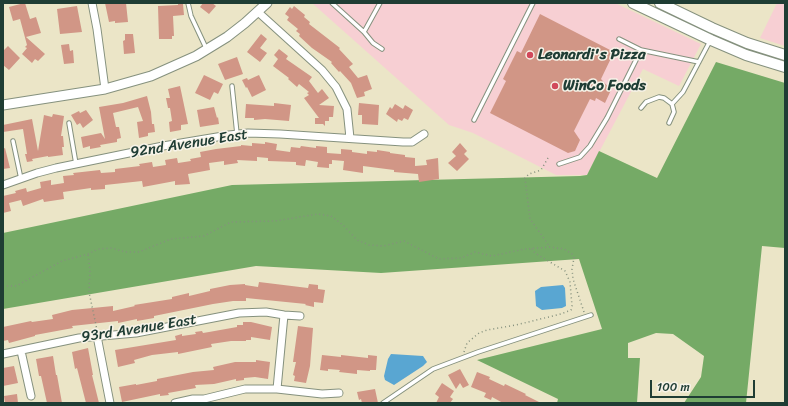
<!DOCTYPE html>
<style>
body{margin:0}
#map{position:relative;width:788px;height:406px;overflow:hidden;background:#ebe5c7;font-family:Sriracha,sans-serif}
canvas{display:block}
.frame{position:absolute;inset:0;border:4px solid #1f3d34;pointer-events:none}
.scale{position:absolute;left:650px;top:380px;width:105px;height:18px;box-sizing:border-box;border:2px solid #1f3d34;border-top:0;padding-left:5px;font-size:12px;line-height:14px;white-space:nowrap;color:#1f3d34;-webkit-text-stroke:3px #f7f3e8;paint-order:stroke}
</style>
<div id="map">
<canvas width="788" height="406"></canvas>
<div class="frame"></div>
<div class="scale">100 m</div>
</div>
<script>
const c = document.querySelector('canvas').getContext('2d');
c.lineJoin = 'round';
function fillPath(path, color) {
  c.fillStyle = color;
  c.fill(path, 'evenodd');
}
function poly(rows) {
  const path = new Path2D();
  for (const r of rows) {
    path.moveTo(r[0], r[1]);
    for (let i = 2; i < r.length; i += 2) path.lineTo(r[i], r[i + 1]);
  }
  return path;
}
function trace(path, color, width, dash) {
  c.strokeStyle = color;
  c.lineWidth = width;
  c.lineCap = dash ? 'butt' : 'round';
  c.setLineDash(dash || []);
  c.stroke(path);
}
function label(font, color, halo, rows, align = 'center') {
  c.font = font + ' Sriracha,sans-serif';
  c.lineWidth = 3;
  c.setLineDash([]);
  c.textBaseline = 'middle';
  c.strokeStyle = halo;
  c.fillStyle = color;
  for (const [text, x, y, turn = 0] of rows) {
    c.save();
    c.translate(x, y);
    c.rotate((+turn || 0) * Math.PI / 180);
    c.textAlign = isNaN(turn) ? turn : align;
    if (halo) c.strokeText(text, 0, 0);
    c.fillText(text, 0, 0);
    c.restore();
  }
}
fillPath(poly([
 [312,3,615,3,701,44,679,86,643,69,587,175,556,175,473,133,449,125],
 [777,3,785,3,785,46,760,38]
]), '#f7cfd3');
fillPath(poly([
 [716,62,785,83,785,248,762,246,746,403,684,403,701,377,704,356,673,334,656,333,628,343,628,358,640,358,637,403,557,403,558,399,477,360,602,329,579,259,381,273,256,266,3,309,3,233,232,185,580,176,587,175,599,151,657,178]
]), '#75aa66');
fillPath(poly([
 [563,285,565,288,566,306,562,308,542,310,536,306,535,291,541,287],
 [391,354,423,356,427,362,423,366,394,385,385,380,384,376,388,359]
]), '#59a6d2');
fillPath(poly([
 [24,3,25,3,30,19,36,17,41,33,26,37,45,54,38,61,35,59,32,63,22,54,27,48,25,47,27,45,20,19,13,21,9,7],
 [105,3,126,3,128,22,115,23,115,21,109,22],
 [203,3,212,3,216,6,209,14,200,7],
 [178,4,183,4,184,15,173,16,174,36,172,36,172,39,159,39,158,6,178,5],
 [77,6,82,32,60,34,57,9],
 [294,6,305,15,304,17,310,22,309,24,340,48,339,49,353,64,349,67,358,78,367,75,372,89,364,92,365,96,357,98,351,83,340,71,339,72,331,63,332,62,312,48,299,36,300,34,296,31,298,29,287,20,289,17,285,14,290,7,292,9],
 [540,14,614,52,601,79,611,90,605,103,596,98,595,101,590,99,574,131,580,140,575,151,568,153,490,113,506,81,503,79,517,51,521,53],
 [125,34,133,34,135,53,124,54,123,41,125,40],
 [261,34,267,39,260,48,267,53,260,62,247,52],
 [69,44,70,51,73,50,74,63,64,64,61,45],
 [8,46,20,58,9,70,3,65,3,51],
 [279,49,288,56,286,59,312,77,309,81,318,93,322,89,329,98,319,105,334,106,333,117,329,117,329,121,325,121,325,126,323,124,315,124,315,118,319,118,304,98,309,95,307,93,309,92,299,84,297,87,288,79,289,78,273,66,278,59,274,55],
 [237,57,243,74,225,80,218,64],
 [204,75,223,84,218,94,214,92,210,100,195,93],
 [259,75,266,90,252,97,247,87,246,88,242,80,247,78,248,80],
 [180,86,188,124,181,125,181,130,170,132,169,122,172,121,170,108,168,108,166,98,170,98,168,89],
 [147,96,151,112,152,124,154,124,155,132,148,133,148,136,139,138,137,122,143,121,138,107,113,113,116,127,119,127,121,138,117,139,117,142,100,145,101,147,90,149,90,146,83,148,81,137,101,133,105,139,99,107,123,103],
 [274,103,291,105,289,121,265,119,254,120,254,118,245,118,246,104,274,106],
 [359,103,379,105,378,125,362,124,362,115,358,115],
 [395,104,403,109,405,105,413,110,408,120,404,118,402,121,398,119,397,122,386,114,390,107,392,109],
 [214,107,217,118,218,117,219,124,200,127,197,110],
 [86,110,93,120,83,128,80,123,77,125,71,115,79,111,80,113],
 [53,114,64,116,61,136,63,136,64,147,62,147,63,155,48,157,48,156,32,159,33,161,27,162,25,154,27,154,23,129,3,132,3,125,32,119,38,151,44,115,52,117],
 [265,142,277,144,276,150,290,152,291,147,300,148,301,146,316,148,316,146,327,147,327,153,341,154,341,149,352,150,352,152,367,154,367,151,377,152,377,150,390,152,390,153,405,155,405,157,415,158,415,166,427,165,426,160,438,158,439,179,419,182,418,174,394,172,394,170,363,166,363,173,343,170,344,161,332,160,332,164,329,164,329,168,317,167,318,162,306,160,305,166,296,165,296,162,268,161,268,158,257,157,257,161,237,160,238,163,224,165,224,161,209,163,210,170,188,174,190,184,175,185,175,181,143,187,142,181,105,185,105,189,91,190,91,188,63,192,64,199,44,202,43,199,23,206,21,200,9,203,11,211,3,213,3,196,16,193,15,191,26,188,27,192,41,188,40,182,51,180,51,185,64,183,63,176,74,175,73,173,100,170,101,173,115,172,115,169,140,166,139,164,152,162,153,167,166,165,165,160,177,158,178,163,191,161,190,159,201,157,200,152,216,149,241,146,241,145,252,146,252,143,265,144],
 [460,143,467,151,464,154,469,159,457,171,448,163,456,156,452,152],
 [5,148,10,168,3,169,3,149],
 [259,282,308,288,309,284,318,285,318,289,325,290,323,303,314,302,314,307,305,305,306,304,246,298,246,301,233,301,213,304,154,316,154,318,137,321,137,319,118,323,118,321,72,326,73,328,35,335,35,336,9,343,8,340,3,341,3,327,31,321,32,322,53,319,52,315,72,310,113,306,113,311,135,306,134,305,172,299,172,297,189,293,189,296,210,291,210,289,230,285,245,284,245,285,258,287],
 [243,322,251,322,272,327,270,340,251,337,251,340,246,340,246,341,231,341,211,344,212,347,178,354,178,352,152,355,134,360,135,363,118,367,115,350,176,340,175,336,182,334,182,336,196,334,195,332,202,331,203,333,209,332,237,327,237,325,243,325],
 [298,326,313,328,310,366,306,383,294,381,295,376,293,375,296,362,293,362],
 [88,348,93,375,92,375,99,403,86,403,77,368,75,369,72,352],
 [322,355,341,357,341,355,368,358,368,355,377,356,376,370,370,370,370,371,357,370,357,374,339,372,340,370,328,369,328,371,320,370],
 [53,356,56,375,57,375,62,403,47,403,41,376,39,376,36,359],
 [256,360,270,362,268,379,255,377,244,378,244,380,236,381,236,379,214,384,195,385,196,388,168,393,169,395,160,396,160,394,122,402,119,387,136,384,136,385,157,381,157,379,193,372,214,370,213,367,235,362,256,362],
 [14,366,18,383,3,386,3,368],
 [460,369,469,385,463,388,460,383,456,389,448,375],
 [477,372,490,377,489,379,504,386,505,384,526,394,525,395,541,403,503,403,492,397,491,400,484,397,486,393,471,387],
 [442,383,454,391,450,397,453,399,450,403,436,403,439,397,435,394],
 [375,389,378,403,362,403,361,399,359,400,357,392],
 [17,394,18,403,5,403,4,396]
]), '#d19686');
const lane = poly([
 [188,3,191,16,206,48],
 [332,3,364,32,373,43,382,49],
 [364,32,380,3],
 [619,39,641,50,699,62],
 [232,86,237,134],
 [641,108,646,102,659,97,664,98,672,104,683,92,710,41],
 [474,120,533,3],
 [69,123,76,164],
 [669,123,674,112,672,104],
 [13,141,21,179],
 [559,164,580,157,590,146,607,118,641,50],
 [383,403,433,369,478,352,591,315]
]);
const street = poly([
 [92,3,97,29,105,89],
 [258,12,322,70,336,87,347,109,350,138],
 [3,185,37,173,56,168,163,146,229,135,248,133,280,134,403,142,412,142,424,134],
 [97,336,110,403],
 [21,351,31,396],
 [3,354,79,338,136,333,239,313,266,312,284,315,300,316],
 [277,389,284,315],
 [175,403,193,399,204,399,245,389,277,389,322,394,339,393]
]);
const secondary = poly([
 [3,105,105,89,151,76,196,56,227,37,245,23,267,3]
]);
const primary = poly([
 [633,3,711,40,746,55,785,67],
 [660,3,712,28,747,43,785,55]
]);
trace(lane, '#85917e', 5.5);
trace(street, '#85917e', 9);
trace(secondary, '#85917e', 11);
trace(primary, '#85917e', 12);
trace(poly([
 [548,158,541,170,529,174,525,178,530,219,550,247],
 [88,255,90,270,89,292,97,330],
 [3,286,16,286,62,261,88,254,98,249,112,248,125,252,139,252,171,239,204,236,231,222,275,221,318,214,331,216,343,225,357,240,369,245,383,246,404,241,439,259,461,258,475,252,492,256,525,249,550,247,564,249,572,254,574,258,572,269,573,279,584,312],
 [464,352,467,343,479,333,487,330,516,325,561,314,571,310,572,306,570,282,565,271,535,253,531,248]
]), '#85917e', 1.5, [1, 3]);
trace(lane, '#fff', 3.5);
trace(street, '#fff', 7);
trace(secondary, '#fff', 9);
trace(primary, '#fff', 10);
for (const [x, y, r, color] of [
 [530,55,4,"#d1495b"],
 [555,86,4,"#d1495b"]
]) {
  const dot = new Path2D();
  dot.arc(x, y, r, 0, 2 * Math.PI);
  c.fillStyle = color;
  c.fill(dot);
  trace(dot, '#f7f3e8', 1.5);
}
label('bold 15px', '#1f3d34', '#f7f3e8', [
 ["Leonardi's Pizza",538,55],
 ["WinCo Foods",563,86]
], 'left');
label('15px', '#1f3d34', '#f7f3e8', [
 ["92nd Avenue East",189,144,-9],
 ["93rd Avenue East",139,329,-9]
]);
</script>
